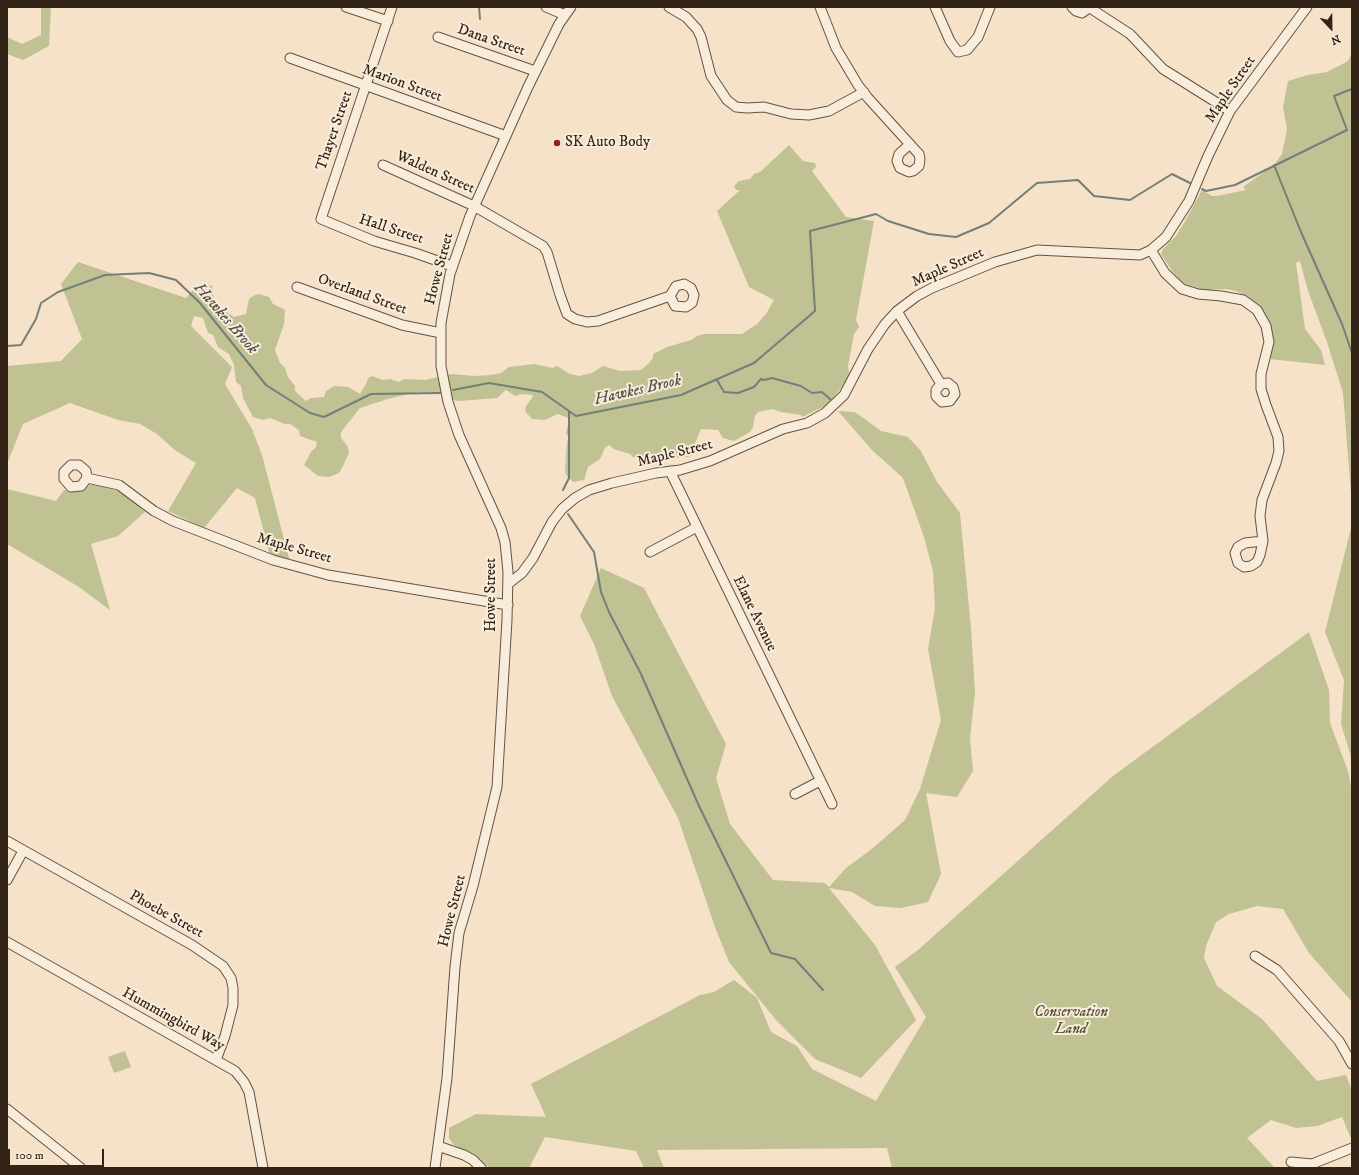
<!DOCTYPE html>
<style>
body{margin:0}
#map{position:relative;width:1359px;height:1175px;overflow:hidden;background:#f5e2c8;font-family:"IM FELL DW Pica",serif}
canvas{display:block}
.frame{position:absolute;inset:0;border:8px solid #332316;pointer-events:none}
.north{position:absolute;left:1311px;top:8px;width:40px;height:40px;-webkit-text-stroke:3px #f8ecdb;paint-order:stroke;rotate:158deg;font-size:11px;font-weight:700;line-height:16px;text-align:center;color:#332316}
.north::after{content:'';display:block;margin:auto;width:14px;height:18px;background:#332316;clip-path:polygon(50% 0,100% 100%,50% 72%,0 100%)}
.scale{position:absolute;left:8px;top:1149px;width:96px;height:18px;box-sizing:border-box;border:2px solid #332316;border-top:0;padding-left:5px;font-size:12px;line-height:14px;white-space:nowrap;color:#332316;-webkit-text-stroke:3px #f8ecdb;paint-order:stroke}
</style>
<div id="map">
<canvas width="1359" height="1175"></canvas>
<div class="frame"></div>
<div class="north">N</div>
<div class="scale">100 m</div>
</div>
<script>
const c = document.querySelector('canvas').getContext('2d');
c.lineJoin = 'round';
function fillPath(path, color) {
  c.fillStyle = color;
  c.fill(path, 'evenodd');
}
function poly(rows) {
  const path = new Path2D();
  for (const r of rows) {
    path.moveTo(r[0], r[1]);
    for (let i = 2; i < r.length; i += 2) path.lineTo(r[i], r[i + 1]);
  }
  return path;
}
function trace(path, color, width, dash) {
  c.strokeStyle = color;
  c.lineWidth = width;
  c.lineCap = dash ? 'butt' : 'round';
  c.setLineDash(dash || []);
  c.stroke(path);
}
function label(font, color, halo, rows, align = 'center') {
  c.font = font + ' "IM FELL DW Pica",serif';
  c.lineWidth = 4;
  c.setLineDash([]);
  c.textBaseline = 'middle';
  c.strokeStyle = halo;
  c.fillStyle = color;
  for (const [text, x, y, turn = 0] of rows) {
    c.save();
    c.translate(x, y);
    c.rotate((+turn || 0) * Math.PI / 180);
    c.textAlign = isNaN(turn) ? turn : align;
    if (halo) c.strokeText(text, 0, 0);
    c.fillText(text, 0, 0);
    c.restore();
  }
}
fillPath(poly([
 [41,7,51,7,49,46,23,60,7,54,7,37,22,44,41,35],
 [1352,52,1352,506,1343,393,1327,342,1308,291,1300,261,1296,263,1305,329,1321,350,1325,365,1270,359,1272,349,1272,333,1266,316,1257,304,1251,299,1236,291,1227,289,1204,290,1183,283,1173,272,1161,254,1163,249,1176,236,1184,223,1202,190,1212,196,1217,196,1246,190,1243,187,1274,165,1282,154,1287,129,1283,107,1288,81,1308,75,1327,72,1348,61],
 [789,145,803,161,815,163,816,167,812,171,846,217,874,221,856,320,859,327,854,334,848,366,849,373,846,382,827,405,802,417,801,415,781,412,773,409,758,412,755,416,753,427,750,432,734,441,723,438,718,430,701,429,694,446,702,450,688,457,646,459,633,457,630,454,614,449,609,445,605,448,600,459,588,467,584,480,573,482,566,475,565,471,567,442,569,438,566,433,567,428,571,419,558,414,545,420,532,419,525,411,526,406,532,398,533,395,522,394,515,396,506,390,497,398,459,401,452,400,440,393,417,392,388,399,360,408,341,432,341,438,348,447,349,453,342,468,339,473,329,477,318,476,304,465,311,452,316,447,317,442,300,436,299,430,290,424,285,424,270,418,263,420,253,417,243,398,241,386,236,382,234,365,229,354,218,347,213,335,208,333,203,318,194,316,191,326,232,367,225,384,252,429,262,455,290,562,270,556,255,498,237,488,204,528,168,511,196,463,176,451,157,434,140,424,118,420,70,403,23,424,7,464,7,366,61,361,82,339,61,284,78,262,186,298,195,288,208,285,212,286,215,304,234,317,246,314,249,299,253,296,258,294,269,297,273,304,285,310,284,324,275,350,280,363,285,368,288,377,295,386,295,391,306,401,311,398,324,397,326,391,334,386,348,387,360,394,367,382,368,378,372,376,383,380,390,379,399,382,404,379,425,380,451,374,474,376,491,375,501,373,509,367,534,364,553,368,557,366,570,374,579,376,592,373,603,366,620,371,641,370,649,363,653,358,653,354,667,347,691,340,697,336,704,334,742,334,757,324,766,314,774,300,749,287,717,211,740,190,736,190,734,186,739,181,750,179,754,174,760,172],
 [838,411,855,412,881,431,908,437,921,451,937,482,960,513,971,628,975,692,970,739,973,771,957,797,926,793,941,874,928,902,901,908,875,906,852,892,829,888,875,945,916,1020,861,1078,815,1059,776,1020,729,962,715,927,678,818,612,696,594,644,580,616,601,568,644,588,726,744,716,778,730,824,773,880,825,883,829,887,846,868,873,848,905,820,920,789,941,720,928,649,935,608,933,571,924,537,903,478,872,450],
 [92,484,98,484,123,493,145,512,118,536,91,544,110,610,79,587,7,544,7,489,56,501,64,490,76,492],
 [1352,524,1352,760,1341,724,1344,680,1325,632],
 [1309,632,1329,690,1330,723,1348,771,1352,792,1352,1002,1309,953,1283,909,1257,906,1229,914,1216,922,1206,946,1204,958,1217,986,1262,1019,1317,1081,1346,1075,1352,1091,1352,1141,1342,1117,1317,1126,1296,1128,1271,1120,1247,1138,1275,1168,892,1168,887,1148,657,1150,664,1168,644,1168,636,1151,545,1137,529,1168,489,1168,478,1157,454,1145,449,1138,449,1128,476,1114,546,1117,531,1084,700,995,714,992,734,980,757,998,771,1032,797,1046,812,1069,876,1101,926,1017,895,967,918,950,1113,776],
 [125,1051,131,1067,114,1073,108,1057]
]), '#c0c293');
trace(poly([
 [479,7,480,19],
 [1274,165,1301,232,1342,324,1352,353],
 [1202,189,1206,191,1235,185,1347,130,1334,96,1352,89],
 [7,346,21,345,36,319,41,303,58,292,105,275,149,273,176,280,200,303,266,385,310,413,324,417,371,394,440,393],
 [717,380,724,392,738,393,754,387,761,379,764,380,772,378,801,386,812,393,822,392,830,399],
 [453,390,489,383,542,392,576,416,681,395,754,363,815,311,810,231,876,214,888,221,929,234,956,237,989,223,1037,183,1078,180,1094,196,1130,200,1172,174,1190,183],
 [563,490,569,478,569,411],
 [568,514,594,552,601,592,609,612,641,674,699,806,771,953,795,959,823,990]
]), '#737f78', 2);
const minor = poly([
 [346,7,388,21],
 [392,7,321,219,374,241,415,253,452,266],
 [546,7,565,15],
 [669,7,686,17,697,29,701,37,711,76,727,100,736,107,747,108,764,107,791,114,809,115,829,111,864,92],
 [820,7,836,48,858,85,868,98,917,152,919,154,920,159,919,166,913,171,909,172,900,168,897,161,899,154,910,144],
 [935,7,950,41,958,52,967,50,978,37,990,7],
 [1072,7,1076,11,1082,13,1090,7],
 [1090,8,1130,34,1163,69,1230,111],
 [438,37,535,71],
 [290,58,506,136],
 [383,165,474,206,543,246,547,252,560,295,567,314,575,319,587,322,598,321,670,296,675,306,686,307,692,303,694,295,691,288,684,284,676,286,670,296],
 [1151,250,1165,273,1182,289,1198,294,1221,296,1243,300,1257,310,1266,326,1269,342,1261,374,1261,389,1266,405,1278,437,1279,451,1276,463,1262,500,1260,516,1263,541,1260,555,1257,562,1251,566,1244,567,1238,563,1235,553,1238,547,1245,543,1263,541],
 [297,287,402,325,441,333],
 [897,311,941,384,936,390,936,396,942,402,950,401,955,394,953,387,948,383,941,384],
 [670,471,832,804],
 [87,478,86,471,79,465,71,465,64,472,64,479,71,487,81,486,87,478,119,485,154,511,173,521,273,560,328,575,508,605],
 [650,552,697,527],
 [508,584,522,573,533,558,552,522,562,509,575,498,589,490,612,483,656,473,680,470,710,461,783,429,807,423,825,413,844,395,868,349,885,324,897,311,917,296,932,288,995,262,1037,250,1140,255,1151,250,1166,237,1189,201,1208,156,1230,111,1307,7],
 [795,794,820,781],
 [7,841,192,945,223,966,231,978,233,988,233,1005,225,1036,216,1060],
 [7,880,23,851],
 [7,942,235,1071,244,1082,249,1092,263,1168],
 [1255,956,1277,970,1339,1041,1352,1064],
 [7,1109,81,1168],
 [438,1146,464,1155,473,1160,481,1168],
 [1291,1162,1312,1164,1352,1148],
 [435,1168,447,1078,455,967,459,933,473,886,497,787,507,620,508,572,505,542,501,528,459,435,448,402,441,366,441,323,450,274,470,216,528,87,559,24,571,7]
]);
trace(minor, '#645342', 11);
trace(minor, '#f8ecdb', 9);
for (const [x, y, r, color] of [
 [557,143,4,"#8f2418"]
]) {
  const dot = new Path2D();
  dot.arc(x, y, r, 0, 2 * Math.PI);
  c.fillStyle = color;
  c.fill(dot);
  trace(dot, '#f8ecdb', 1.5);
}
label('15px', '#332316', '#f8ecdb', [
 ["Dana Street",491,41,19],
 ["Marion Street",402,84,20],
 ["Maple Street",1231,90,-56],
 ["Thayer Street",335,131,-71],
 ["Walden Street",435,173,24],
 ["Hall Street",391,230,18],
 ["Maple Street",948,268,-24],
 ["Howe Street",440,269,-75],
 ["Overland Street",362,295,20],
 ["Maple Street",675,454,-14],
 ["Maple Street",294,549,16],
 ["Howe Street",492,595,-90],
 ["Elane Avenue",754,614,64],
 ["Howe Street",453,911,-76],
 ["Phoebe Street",166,915,29],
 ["Hummingbird Way",173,1020,29]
]);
label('15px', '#332316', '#f8ecdb', [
 ["SK Auto Body",565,143]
], 'left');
label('italic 15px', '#5d533c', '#f8ecdb', [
 ["Conservation",1071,1013],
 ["Land",1071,1030]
]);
label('italic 16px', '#535147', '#f8ecdb', [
 ["Hawkes Brook",225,319,49],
 ["Hawkes Brook",638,391,-13]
]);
</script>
